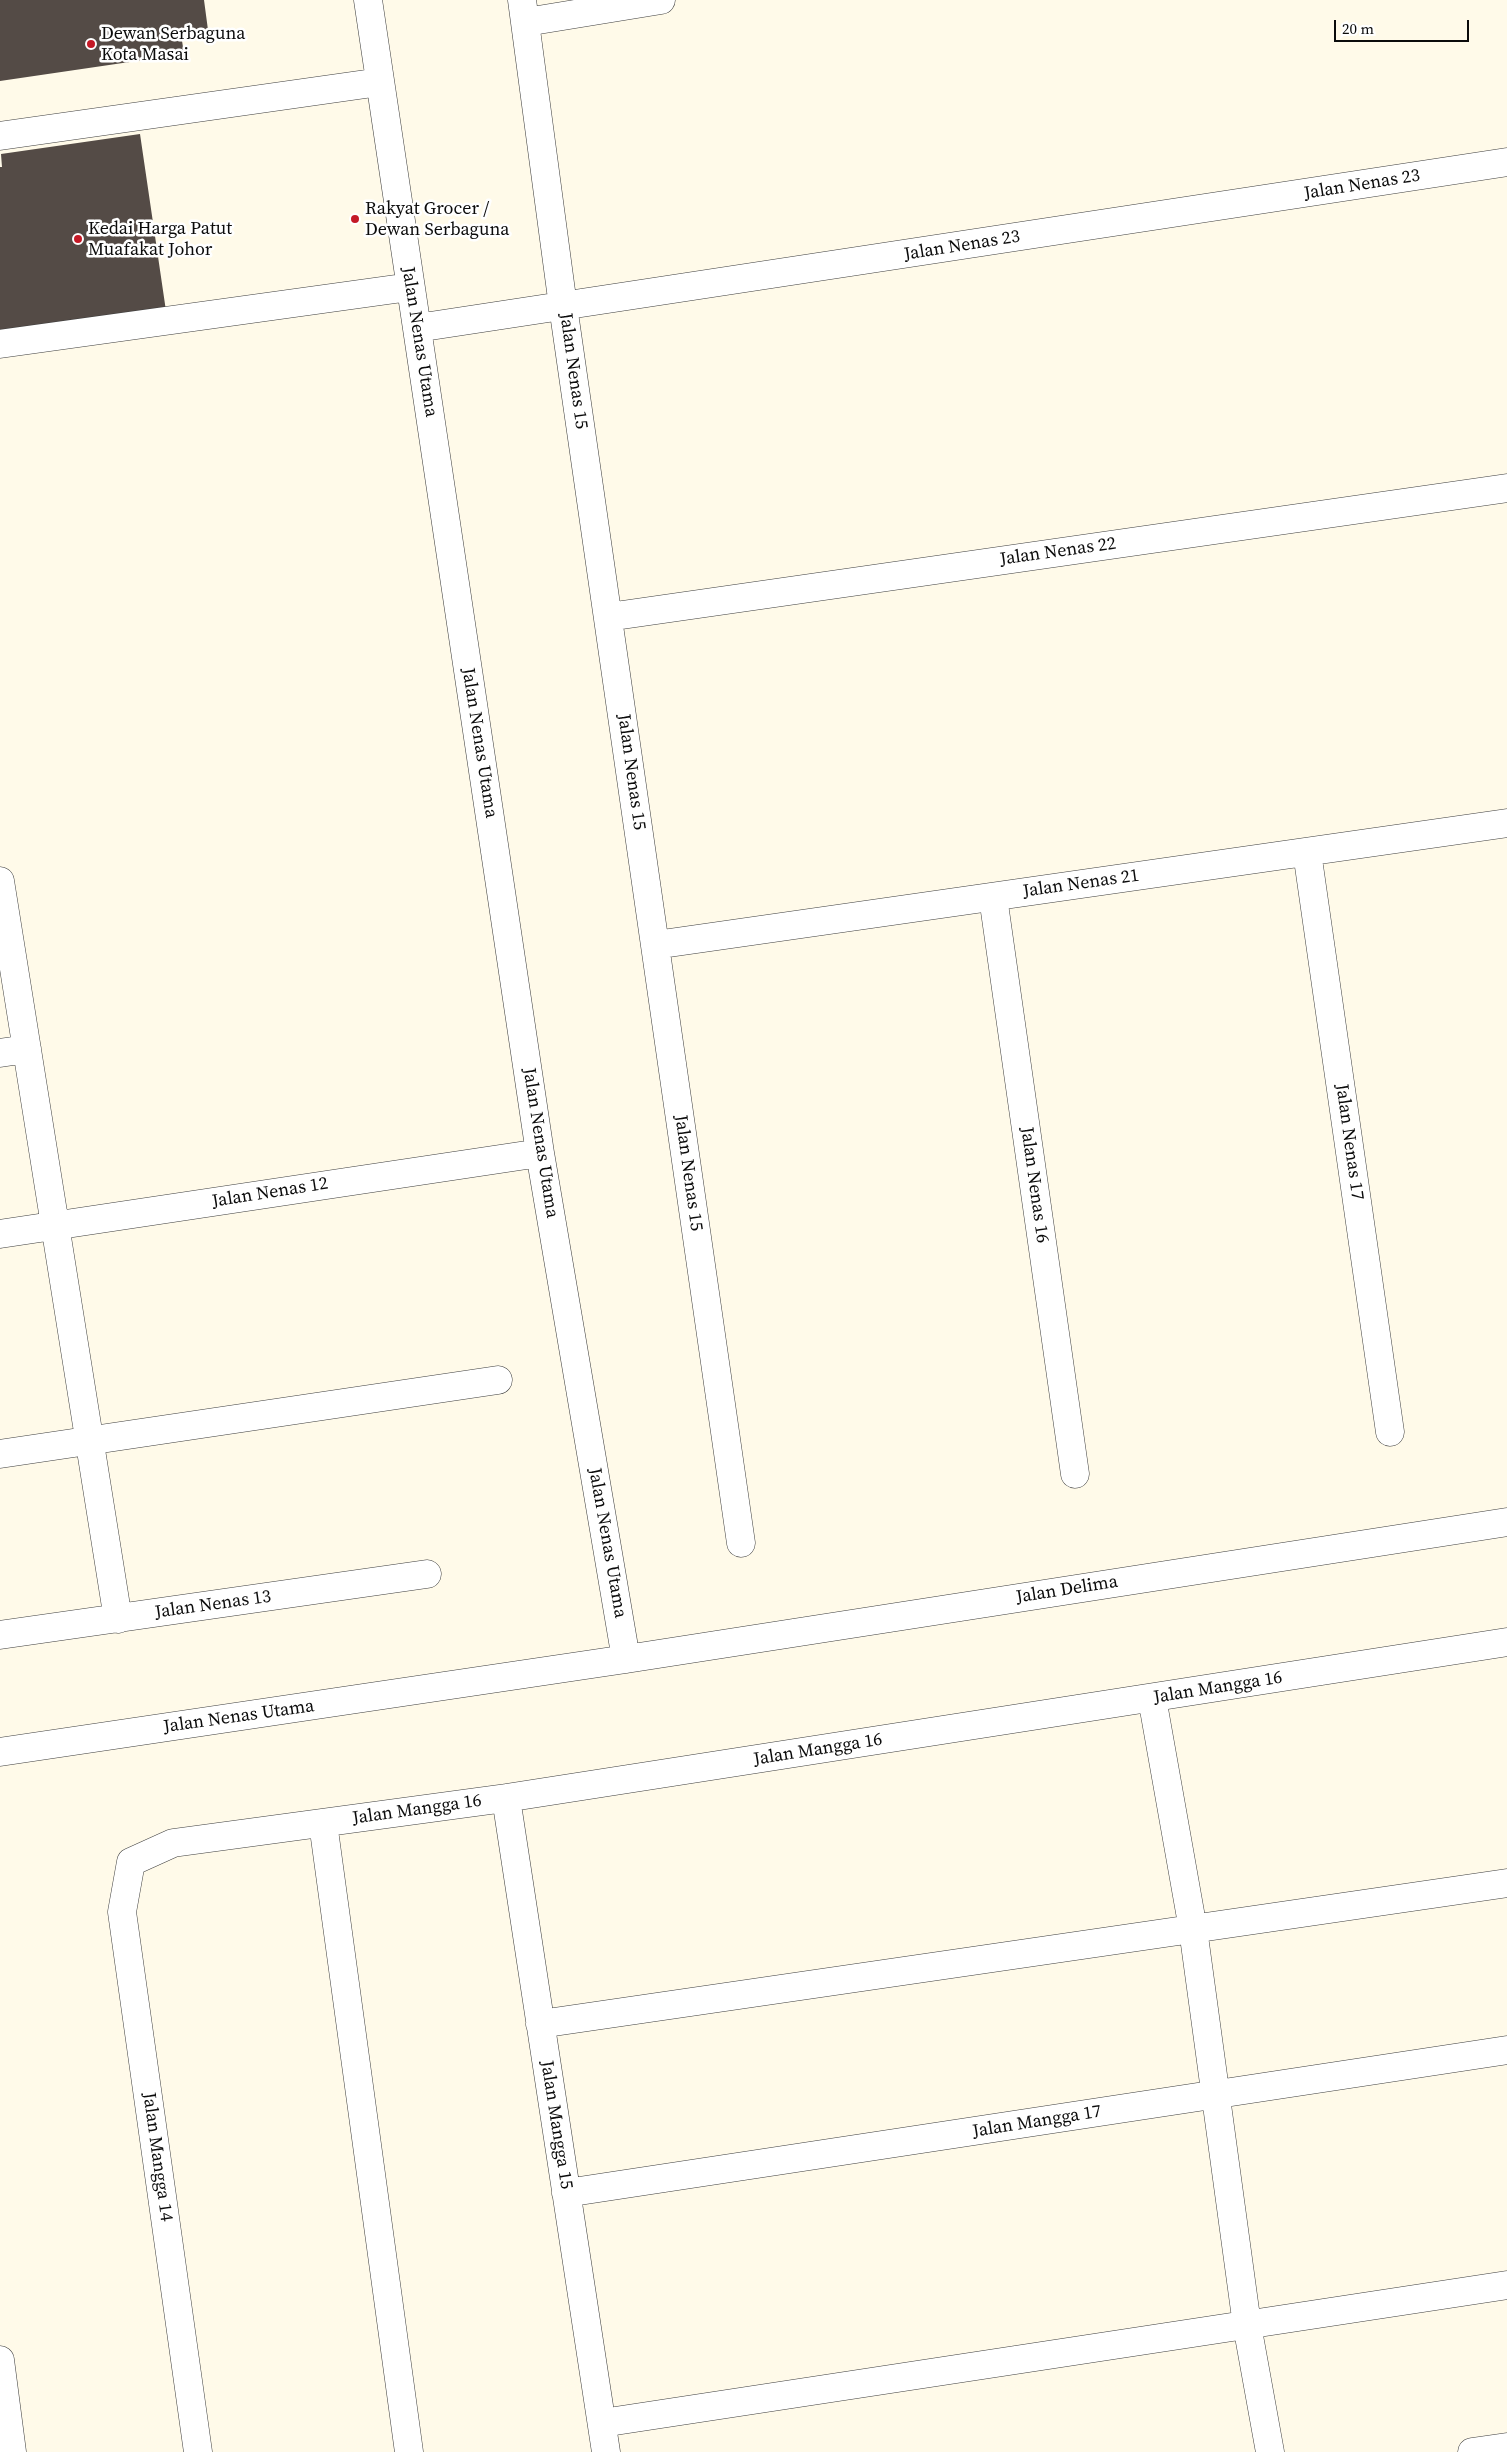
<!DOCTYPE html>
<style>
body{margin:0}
#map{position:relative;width:1507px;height:2452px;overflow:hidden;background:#fffae9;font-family:"Source Serif 4",serif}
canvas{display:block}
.scale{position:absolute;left:1334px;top:20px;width:135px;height:22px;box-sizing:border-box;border:2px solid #0b0b0b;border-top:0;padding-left:6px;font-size:15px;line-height:18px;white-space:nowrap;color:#0b0b0b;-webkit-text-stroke:4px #fff;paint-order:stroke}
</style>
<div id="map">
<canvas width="1507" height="2452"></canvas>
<div class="scale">20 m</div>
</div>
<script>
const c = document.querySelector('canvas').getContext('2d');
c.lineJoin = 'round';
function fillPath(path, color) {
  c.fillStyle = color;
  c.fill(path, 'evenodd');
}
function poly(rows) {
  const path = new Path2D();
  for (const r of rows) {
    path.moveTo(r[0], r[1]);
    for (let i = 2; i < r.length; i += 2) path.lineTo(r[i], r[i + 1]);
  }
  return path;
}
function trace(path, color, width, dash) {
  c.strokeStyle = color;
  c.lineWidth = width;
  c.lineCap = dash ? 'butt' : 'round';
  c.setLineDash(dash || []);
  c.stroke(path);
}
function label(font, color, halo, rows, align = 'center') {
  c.font = font + ' "Source Serif 4",serif';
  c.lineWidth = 5;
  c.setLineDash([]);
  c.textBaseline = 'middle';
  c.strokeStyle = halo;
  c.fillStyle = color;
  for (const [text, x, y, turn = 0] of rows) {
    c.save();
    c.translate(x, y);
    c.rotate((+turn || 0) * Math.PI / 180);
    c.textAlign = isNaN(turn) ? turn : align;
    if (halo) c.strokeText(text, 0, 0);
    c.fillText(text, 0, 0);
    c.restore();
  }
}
fillPath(poly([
 [0,0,204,0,208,30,181,34,184,54,0,81],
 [140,134,166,311,0,335,0,167,2,167,1,154]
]), '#544b46');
const minor = poly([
 [368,0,540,1153,626,1659],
 [522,0,563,306,741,1543],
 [526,22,661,0],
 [0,136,380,82],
 [417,328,1507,162],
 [0,344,410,287],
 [608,617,1507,488],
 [1307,852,1390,1432],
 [0,881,118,1619],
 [993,897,1075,1474],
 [655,945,1507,823],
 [0,1053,27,1049],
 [0,1234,540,1153],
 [0,1454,498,1380],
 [0,1635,427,1574],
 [1152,1698,1193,1929,1247,2325,1270,2452],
 [0,1752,626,1659,1507,1522],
 [506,1798,606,2452],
 [323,1823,409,2452],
 [540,2024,1507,1883],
 [566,2193,1507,2050],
 [0,2360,12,2452],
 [602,2423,1507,2285],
 [198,2452,122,1912,131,1862,173,1843,506,1798,1507,1642],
 [1472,2452,1507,2447]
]);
trace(minor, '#3e3e3e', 29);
trace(minor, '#fff', 28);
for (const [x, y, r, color] of [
 [91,44,5,"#c41926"],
 [355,219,5,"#c41926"],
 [78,239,5,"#c41926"]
]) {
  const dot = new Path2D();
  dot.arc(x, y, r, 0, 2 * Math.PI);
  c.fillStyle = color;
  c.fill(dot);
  trace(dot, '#fff', 2);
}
label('18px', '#0b0b0b', '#fff', [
 ["Dewan Serbaguna",101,34],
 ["Kota Masai",101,55],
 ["Rakyat Grocer /",365,209],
 ["Dewan Serbaguna",365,230],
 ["Kedai Harga Patut",88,229],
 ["Muafakat Johor",88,250]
], 'left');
label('18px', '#0b0b0b', '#fff', [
 ["Jalan Nenas 23",1362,185,-9],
 ["Jalan Nenas 23",962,246,-9],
 ["Jalan Nenas Utama",419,342,81],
 ["Jalan Nenas 15",573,371,82],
 ["Jalan Nenas 22",1058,552,-8],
 ["Jalan Nenas Utama",479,743,81],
 ["Jalan Nenas 15",631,772,82],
 ["Jalan Nenas 21",1081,884,-8],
 ["Jalan Nenas 17",1349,1142,82],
 ["Jalan Nenas Utama",540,1143,81],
 ["Jalan Nenas 15",688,1173,82],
 ["Jalan Nenas 16",1034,1185,82],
 ["Jalan Nenas 12",270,1193,-9],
 ["Jalan Nenas Utama",607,1543,80],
 ["Jalan Delima",1067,1590,-9],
 ["Jalan Nenas 13",213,1605,-8],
 ["Jalan Mangga 16",1218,1688,-9],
 ["Jalan Nenas Utama",239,1717,-8],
 ["Jalan Mangga 16",818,1750,-9],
 ["Jalan Mangga 16",417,1810,-8],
 ["Jalan Mangga 17",1037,2122,-9],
 ["Jalan Mangga 15",556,2125,81],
 ["Jalan Mangga 14",157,2157,82]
]);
</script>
